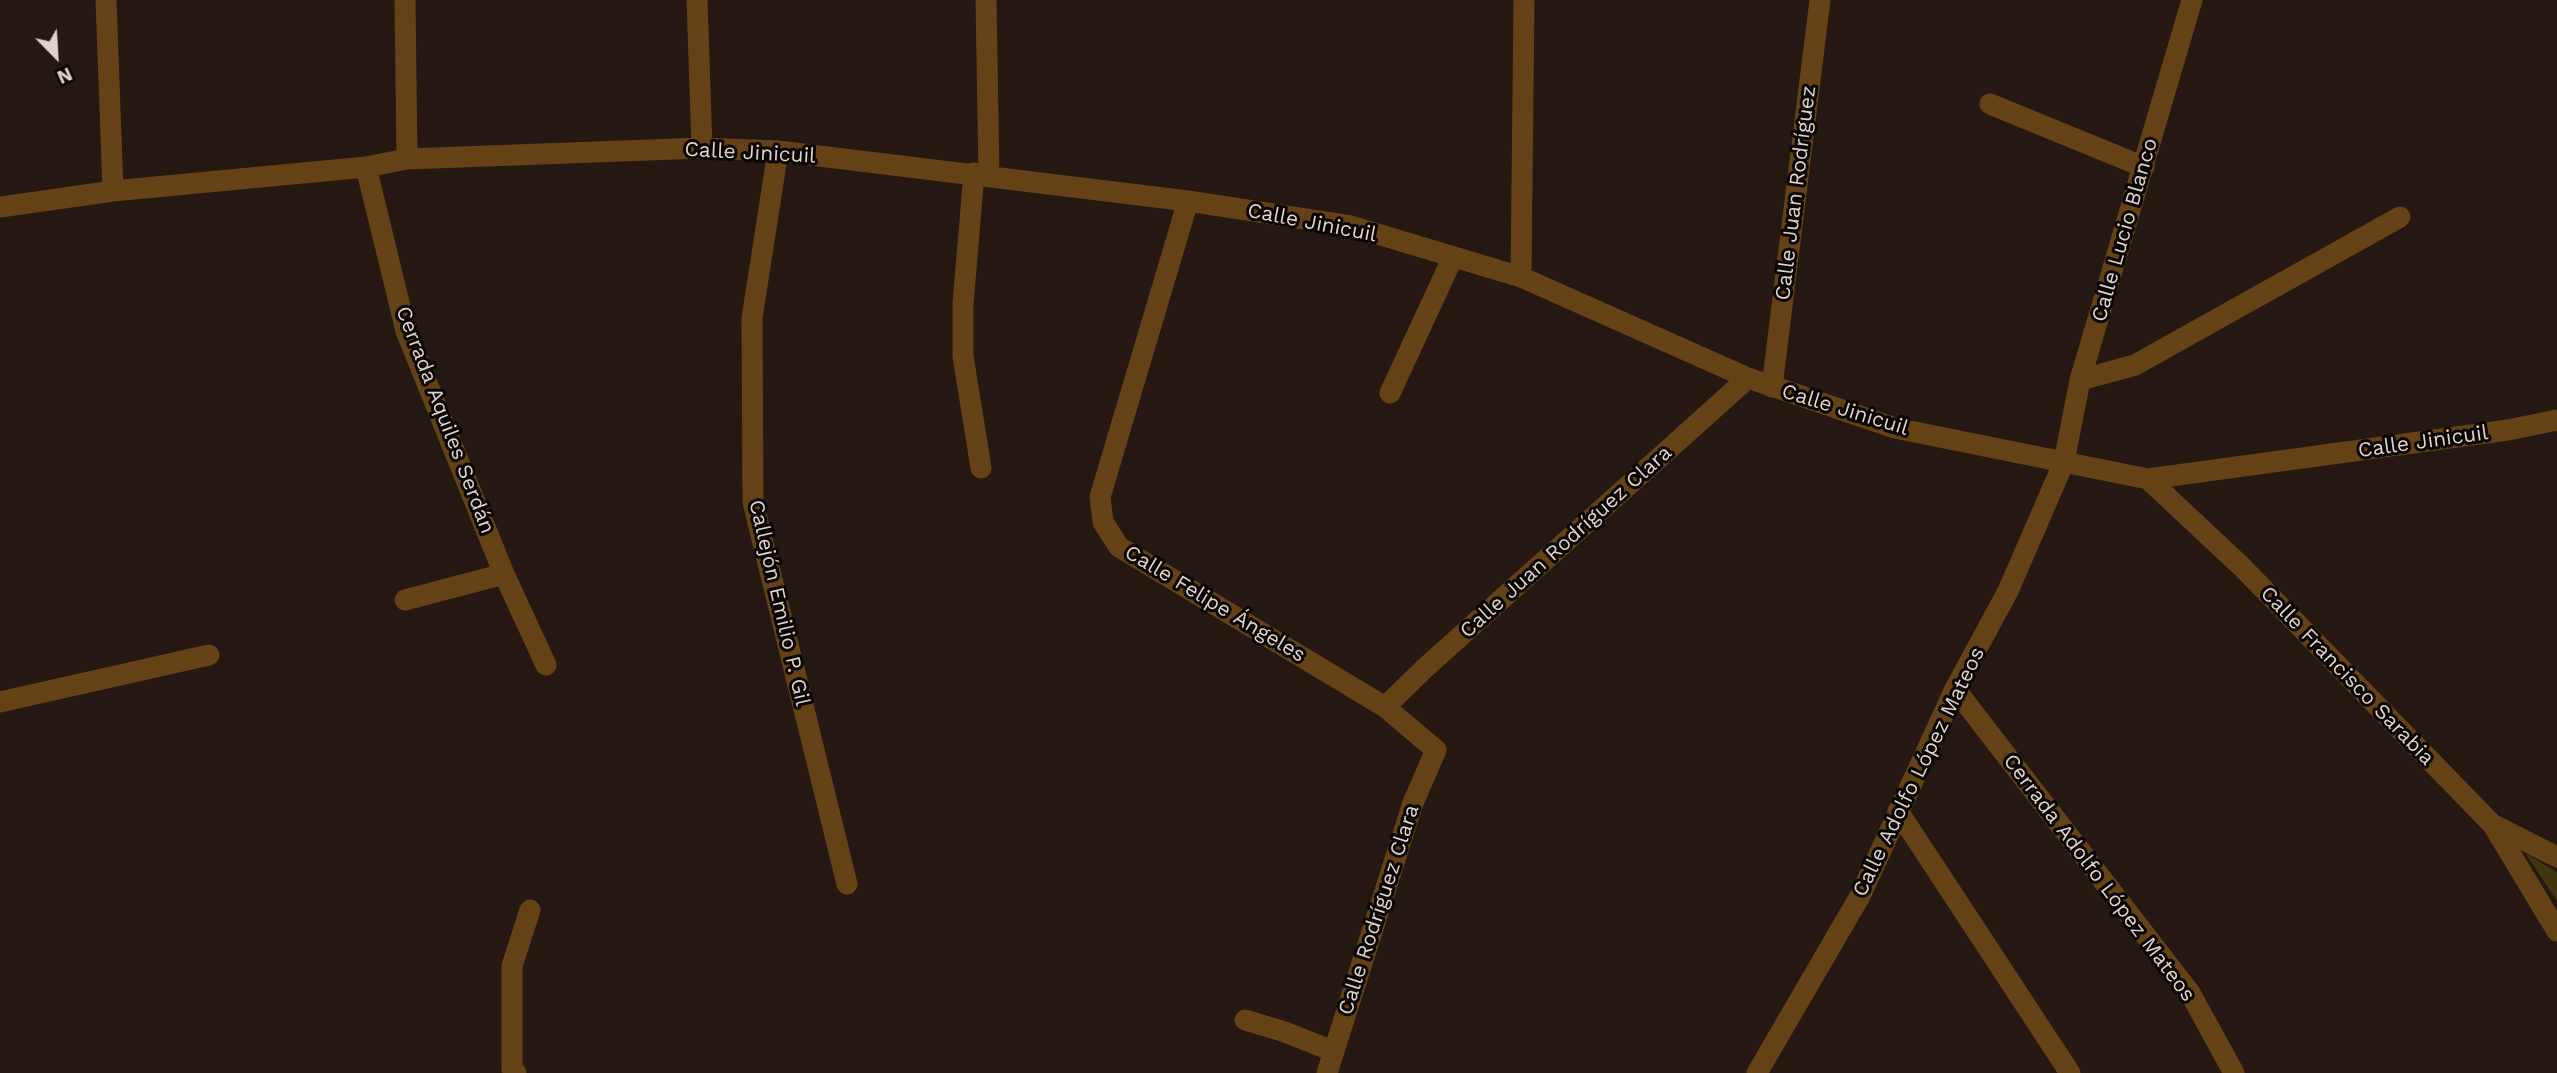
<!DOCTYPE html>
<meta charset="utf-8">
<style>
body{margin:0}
#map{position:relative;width:2557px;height:1073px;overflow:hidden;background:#251712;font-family:"Work Sans",sans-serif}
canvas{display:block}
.north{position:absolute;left:21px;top:21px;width:70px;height:70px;-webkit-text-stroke:5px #0a0503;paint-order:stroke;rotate:156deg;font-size:19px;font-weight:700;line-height:28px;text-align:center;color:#ddd3cf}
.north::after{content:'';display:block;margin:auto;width:24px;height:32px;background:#ddd3cf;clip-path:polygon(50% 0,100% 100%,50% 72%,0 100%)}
</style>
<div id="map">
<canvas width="2557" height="1073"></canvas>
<div class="north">N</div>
</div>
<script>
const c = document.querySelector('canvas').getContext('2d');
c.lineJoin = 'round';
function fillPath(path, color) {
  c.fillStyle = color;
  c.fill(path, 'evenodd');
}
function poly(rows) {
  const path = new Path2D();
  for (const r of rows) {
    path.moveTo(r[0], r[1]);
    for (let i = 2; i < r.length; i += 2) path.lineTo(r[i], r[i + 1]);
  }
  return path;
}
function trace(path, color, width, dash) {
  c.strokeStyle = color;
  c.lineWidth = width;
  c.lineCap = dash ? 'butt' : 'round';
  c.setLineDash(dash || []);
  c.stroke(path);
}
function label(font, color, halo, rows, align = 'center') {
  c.font = font + ' "Work Sans",sans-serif';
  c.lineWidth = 6;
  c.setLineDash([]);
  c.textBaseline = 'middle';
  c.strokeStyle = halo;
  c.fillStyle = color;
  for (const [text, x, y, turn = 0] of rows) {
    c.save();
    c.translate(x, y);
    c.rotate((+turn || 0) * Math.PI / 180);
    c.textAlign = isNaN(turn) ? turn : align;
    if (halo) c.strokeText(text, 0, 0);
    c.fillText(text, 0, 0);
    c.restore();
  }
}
fillPath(poly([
 [2525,853,2557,872,2557,901]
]), '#3f350e');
trace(poly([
 [106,0,113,191],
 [405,0,407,159],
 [697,0,702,148],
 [986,0,989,176],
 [1990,104,2144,167],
 [778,151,752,318,753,502,847,884],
 [366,167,406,331,504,574,546,665],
 [974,173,963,304,963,356,981,468],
 [1188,201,1100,497,1103,522,1119,547,1385,707,1436,750,1413,803,1327,1073],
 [0,207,113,191,366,167,407,159,702,148,778,151,1188,201,1351,226,1521,277,1748,378,1895,428,2148,479,2508,430,2557,420],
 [1521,277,1524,0],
 [2080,380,2135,365,2400,217],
 [1772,387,1820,0],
 [1390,393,1453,257],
 [2148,479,2242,567,2492,824,2557,857],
 [405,600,504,574],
 [1955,689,2190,993,2234,1073],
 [0,702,209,655],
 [1385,707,1425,668,1748,378],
 [1898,811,2070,1073],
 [2493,825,2557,931],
 [1245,1020,1282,1031,1333,1051],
 [516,1073,512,1069,512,966,530,910],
 [1757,1073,1860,896,1955,689,2008,591,2064,462,2080,380,2192,0]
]), '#644216', 21);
label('21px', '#ddd3cf', '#0a0503', [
 ["Calle Jinicuil",750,153,3],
 ["Calle Juan Rodríguez",1796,193,-83],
 ["Calle Jinicuil",1312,223,11],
 ["Calle Lucio Blanco",2125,230,-74],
 ["Calle Jinicuil",1845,410,17],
 ["Cerrada Aquiles Serdán",445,420,69],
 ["Calle Jinicuil",2423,442,-8],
 ["Calle Juan Rodríguez Clara",1566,542,-42],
 ["Callejón Emilio P. Gil",779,603,77],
 ["Calle Felipe Ángeles",1215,604,31],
 ["Calle Francisco Sarabia",2347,676,46],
 ["Calle Adolfo López Mateos",1919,772,-64],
 ["Cerrada Adolfo López Mateos",2099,878,53],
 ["Calle Rodríguez Clara",1379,910,-72]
]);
</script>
